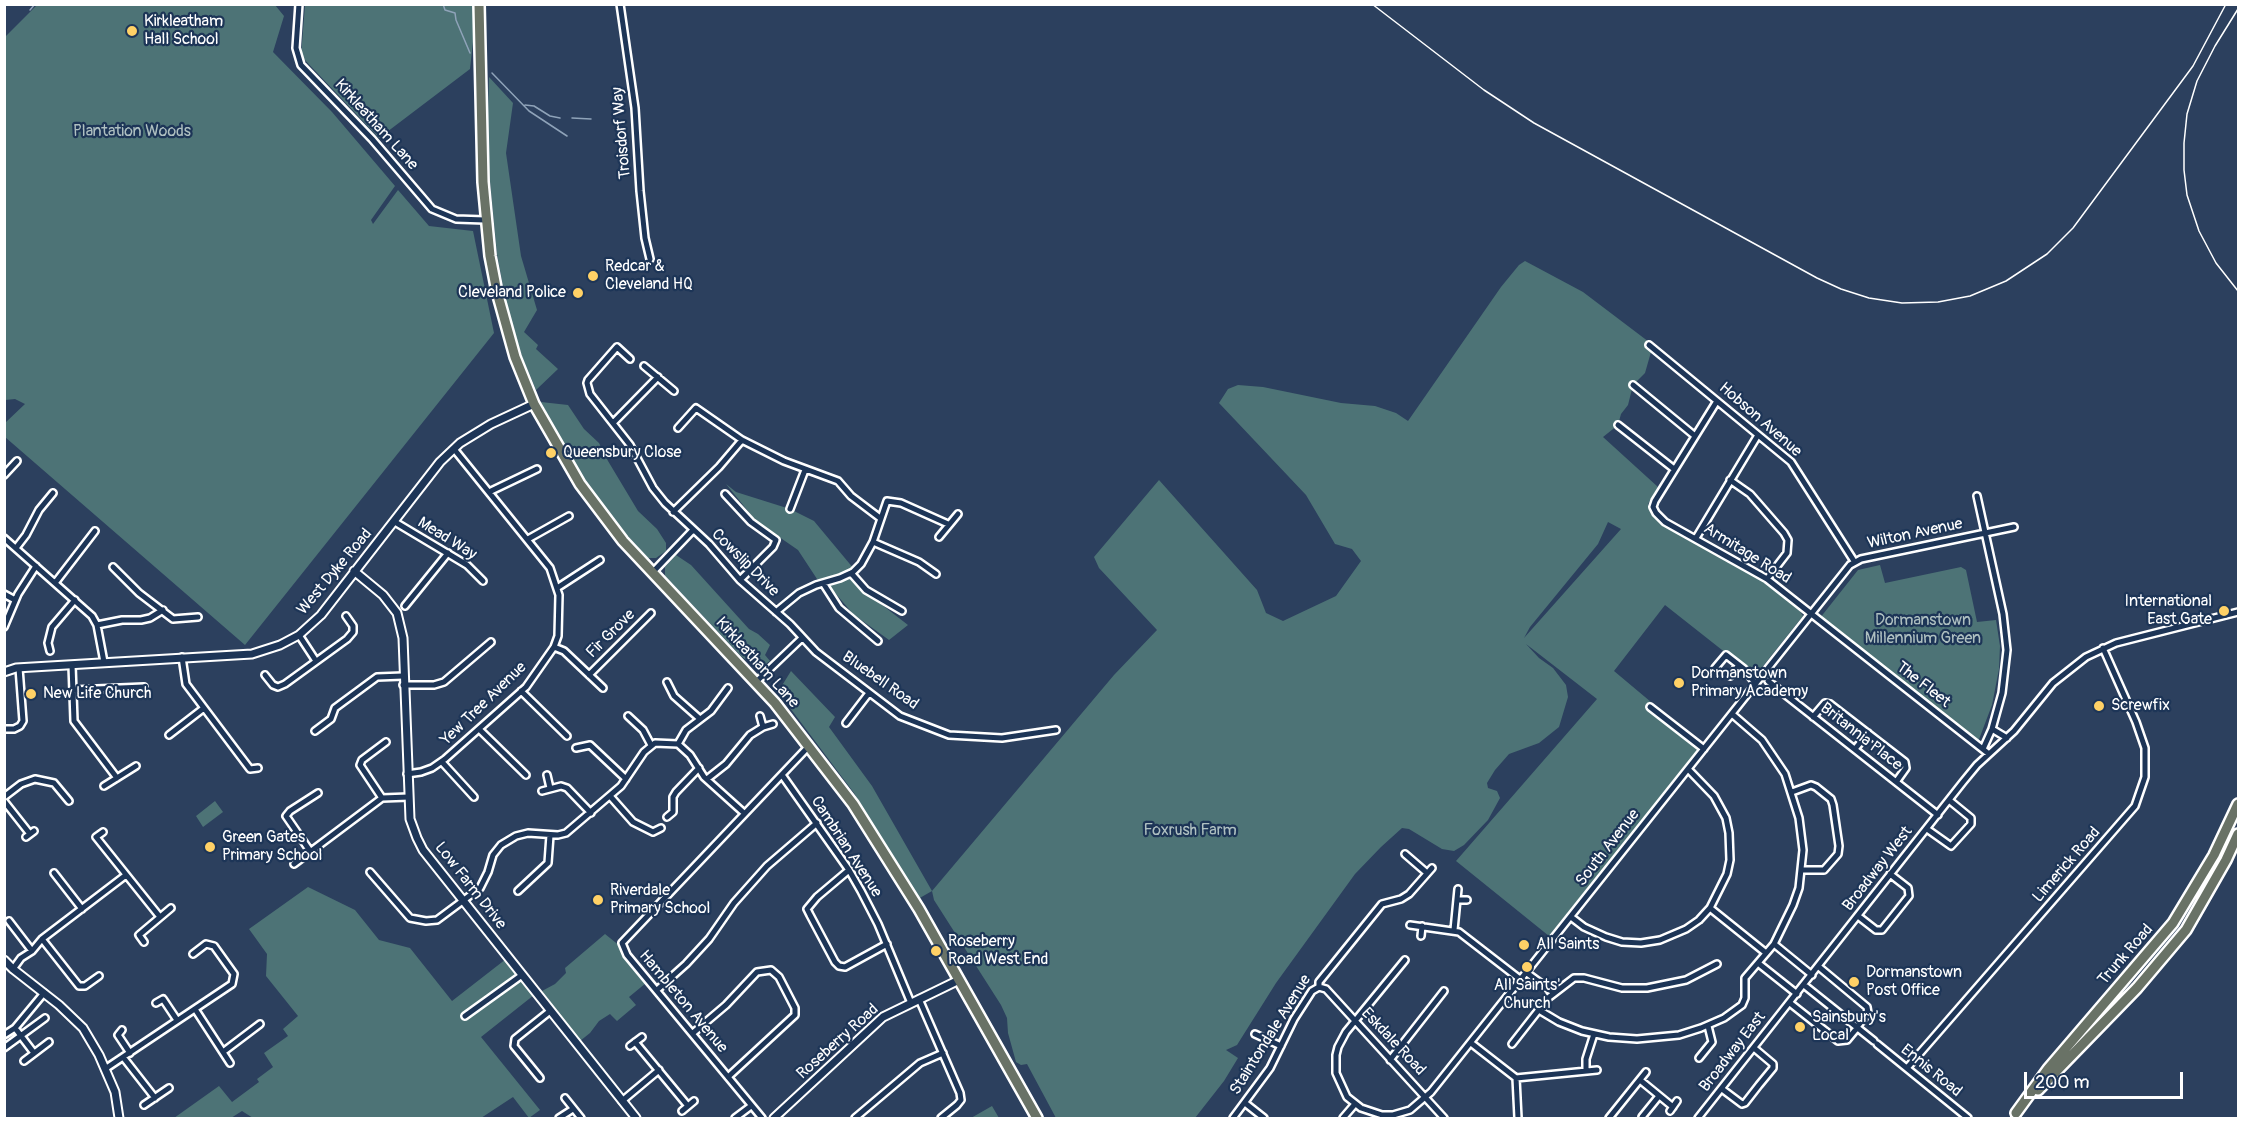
<!DOCTYPE html>
<style>
body{margin:0}
#map{position:relative;width:2243px;height:1123px;overflow:hidden;background:#2c405e;font-family:Pangolin,sans-serif}
canvas{display:block}
.frame{position:absolute;inset:0;border:6px solid #fff;pointer-events:none}
.scale{position:absolute;left:2024px;top:1072px;width:159px;height:27px;box-sizing:border-box;border:3px solid #fff;border-top:0;padding-left:8px;font-size:18px;line-height:21px;white-space:nowrap;color:#fff;-webkit-text-stroke:4px #1d3557;paint-order:stroke}
</style>
<div id="map">
<canvas width="2243" height="1123"></canvas>
<div class="frame"></div>
<div class="scale">200 m</div>
</div>
<script>
const c = document.querySelector('canvas').getContext('2d');
c.lineJoin = 'round';
function fillPath(path, color) {
  c.fillStyle = color;
  c.fill(path, 'evenodd');
}
function poly(rows) {
  const path = new Path2D();
  for (const r of rows) {
    path.moveTo(r[0], r[1]);
    for (let i = 2; i < r.length; i += 2) path.lineTo(r[i], r[i + 1]);
  }
  return path;
}
function trace(path, color, width, dash) {
  c.strokeStyle = color;
  c.lineWidth = width;
  c.lineCap = dash ? 'butt' : 'round';
  c.setLineDash(dash || []);
  c.stroke(path);
}
function label(font, color, halo, rows, align = 'center') {
  c.font = font + ' Pangolin,sans-serif';
  c.lineWidth = 4.5;
  c.setLineDash([]);
  c.textBaseline = 'middle';
  c.strokeStyle = halo;
  c.fillStyle = color;
  for (const [text, x, y, turn = 0] of rows) {
    c.save();
    c.translate(x, y);
    c.rotate((+turn || 0) * Math.PI / 180);
    c.textAlign = isNaN(turn) ? turn : align;
    if (halo) c.strokeText(text, 0, 0);
    c.fillText(text, 0, 0);
    c.restore();
  }
}
fillPath(poly([
 [37,5,275,5,284,16,273,52,332,112,395,186,371,220,373,224,398,190,429,226,473,231,494,333,245,645,5,437,5,423,25,404,15,399,5,400,5,37],
 [305,5,473,5,473,42,470,69,379,138,301,56],
 [489,77,513,103,506,153,521,256,537,310,524,332,538,345,536,349,558,369,536,390,521,354,506,302,497,254,487,151],
 [1525,261,1583,292,1653,345,1645,373,1633,385,1628,405,1621,414,1618,425,1603,437,1658,487,1648,504,1651,514,1665,526,1763,579,1800,611,1803,616,1755,676,1665,605,1614,671,1651,702,1646,707,1699,748,1549,936,1456,861,1597,699,1526,644,1539,658,1553,668,1566,685,1568,697,1559,727,1539,743,1509,754,1495,770,1487,783,1488,788,1497,791,1500,798,1488,820,1464,845,1454,851,1442,849,1409,829,1402,828,1381,847,1355,874,1276,983,1237,1045,1226,1050,1238,1058,1224,1081,1195,1118,1056,1118,1027,1064,1021,1065,1016,1062,1008,1033,1007,1018,1001,1005,934,900,932,891,918,899,854,793,778,692,791,671,835,717,829,727,872,786,932,891,1114,675,1157,630,1099,568,1094,557,1159,480,1257,590,1266,613,1283,621,1336,596,1361,561,1352,549,1335,544,1306,495,1219,403,1228,389,1238,385,1263,387,1341,403,1375,406,1396,413,1408,421,1501,287,1519,265],
 [1608,522,1621,529,1524,638,1530,627,1598,544],
 [541,402,568,405,584,429,599,443,608,461,638,511,657,529,666,543,666,551,656,558,648,558,601,507,562,442],
 [726,484,736,492,790,509,814,521,854,569,847,573,877,601,908,625,889,640,853,614,831,588,817,579,798,550,756,521],
 [676,555,691,565,749,629,758,634,770,645,765,655,770,661,758,669,741,656,665,576,665,567],
 [1880,565,1885,583,1961,567,1966,570,1977,622,1996,620,2000,646,1999,669,1992,705,1978,742,1820,618,1858,570],
 [215,801,223,812,203,827,196,816],
 [308,887,355,910,379,940,410,948,452,1001,506,959,534,995,481,1037,540,1110,529,1118,513,1097,481,1118,253,1118,242,1111,231,1118,174,1118,219,1086,232,1102,259,1082,257,1079,273,1067,264,1053,288,1036,283,1029,298,1016,266,976,267,954,249,929],
 [605,934,620,946,623,955,646,983,629,997,636,1005,617,1021,610,1014,599,1021,590,1033,580,1041,542,991,555,984,566,973,565,968],
 [992,1106,999,1118,971,1118]
]), '#4d7376');
trace(poly([
 [443,4,445,10,455,13,456,20,470,53],
 [30,10,35,4],
 [492,73,529,111,567,136],
 [525,105,534,106,550,116,560,118],
 [572,118,591,119]
]), '#8fa3b9', 1.5);
const minor = poly([
 [299,4,296,48,301,65,372,139,432,209,456,219,485,220],
 [620,4,635,108,640,191,645,238,650,259],
 [1649,345,1791,462,1854,561],
 [630,359,617,347,588,380,587,383,590,394,630,445,653,488,665,503,709,544,740,580,790,624,816,652,900,716,949,735,1002,738,1056,730],
 [644,366,674,391],
 [1633,385,1695,436],
 [1717,401,1655,501,1653,507,1656,513,1665,522,1767,579,1989,754],
 [613,423,658,377],
 [1618,425,1674,469],
 [678,428,696,408,742,440,784,461,838,481,851,496,880,518],
 [4,475,17,461],
 [1730,480,1750,494,1784,533,1788,540,1787,553,1767,579],
 [489,492,537,469],
 [725,494,751,522,776,540,773,547,740,580],
 [1977,496,2003,614,2007,650,2002,693,1992,729,1983,749],
 [790,509,805,470],
 [673,512,719,467,742,440],
 [395,522,467,565,483,581],
 [939,537,958,514],
 [4,538,92,616,97,625,104,662],
 [1696,538,1758,435],
 [528,539,569,516],
 [873,542,919,562,936,574],
 [16,548,26,535,39,510,53,493],
 [113,567,139,593,173,619,198,617],
 [652,573,693,530],
 [851,573,866,590,902,611],
 [55,583,95,531],
 [823,583,839,608,878,641],
 [557,588,600,560],
 [4,594,15,600],
 [405,606,448,553],
 [776,612,799,593,816,585,840,578,853,572,861,564,873,542,887,501,901,503,948,524],
 [97,625,122,620,141,620,150,618,163,610],
 [4,627,18,594,36,566],
 [299,635,316,661],
 [554,647,564,651,603,688],
 [50,651,48,643,52,627,75,600],
 [182,657,186,684,250,769,258,768],
 [72,665,74,721,117,778],
 [1715,668,1726,655,1744,669,1756,684],
 [265,675,273,685,278,687,285,684,347,639,353,632,353,626,346,616],
 [589,675,651,613],
 [1730,676,1739,665],
 [1768,681,1938,815],
 [667,682,674,696,700,719],
 [756,682,802,638],
 [403,685,434,685,444,682,491,642],
 [73,690,144,687],
 [521,691,567,736],
 [1650,707,1704,749],
 [628,716,643,730,651,745],
 [760,716,763,727,773,724],
 [1813,717,1825,703,1830,704,1905,762,1906,768,1896,782],
 [846,723,869,693],
 [4,729,14,729,20,726,23,721,19,668],
 [479,729,526,775],
 [1992,729,2007,738],
 [315,731,331,719,335,708,377,677,403,676],
 [169,735,204,708],
 [678,744,686,730,711,711,728,688],
 [576,748,590,745,626,779],
 [1855,749,1868,733],
 [442,762,474,797],
 [407,774,421,772,432,768,445,759,526,687,554,647,558,636,559,595,550,568,454,449],
 [547,775,550,788],
 [782,775,849,870,861,891,878,924,911,1003],
 [707,779,726,764,750,735,763,727],
 [104,786,136,766],
 [542,791,561,786,567,788,591,813],
 [1792,792,1811,785,1816,787,1831,799,1833,805,1839,846,1838,854,1824,870,1802,870],
 [610,796,633,822,653,832,661,828],
 [4,797,21,784,35,779,54,783,69,801],
 [382,798,360,765,362,760,386,742],
 [4,801,30,834],
 [667,817,673,812,673,797,676,792,699,768],
 [1927,829,1951,846,1971,824,1971,818,1949,800],
 [103,832,96,837,160,917],
 [26,837,34,831],
 [310,851,286,816,290,811,318,793],
 [1405,854,1427,873],
 [294,864,382,798,409,797],
 [849,870,817,897,807,909,810,915,835,962,839,966,845,967,887,944],
 [370,872,410,918,426,921,437,920,480,888,488,872,493,855,501,845,516,836,528,833,558,835,566,833,621,786,644,752,655,743,678,744,690,755,704,777,744,813],
 [54,873,82,909],
 [518,891,548,863,550,835],
 [1457,900,1467,900],
 [1710,908,1766,953],
 [1858,916,1876,930,1882,930,1909,896,1908,888,1890,874],
 [1571,917,1584,927,1606,937,1622,942,1641,943,1660,940,1686,929,1699,920,1710,908,1727,874,1730,860,1729,833,1726,818,1714,796,1688,769],
 [9,921,32,951],
 [1410,925,1459,932,1521,980],
 [1454,930,1458,889],
 [1421,936,1422,926],
 [42,939,79,986,85,986,99,976],
 [144,942,139,935,171,908],
 [1774,944,1812,975],
 [1405,960,1346,1032,1338,1047,1336,1055,1336,1073,1347,1097,1361,1108,1382,1115,1393,1115,1410,1110,1431,1092,1850,565,1861,559,2014,527],
 [1758,963,1797,994],
 [1819,967,1867,1007,1868,1013,1857,1027],
 [13,969,21,958,32,951,42,939,126,875],
 [1527,973,1554,993],
 [1804,985,1874,1041],
 [1319,987,1326,989,1444,1118],
 [657,990,686,964,709,939,734,903,767,866,817,823],
 [919,999,960,1093,961,1100,957,1105,941,1118],
 [156,1003,163,999,177,1020],
 [1790,1003,1838,1041,1847,1040,1857,1028],
 [195,1009,230,1063],
 [1539,1010,1559,1022,1582,1031,1609,1037,1637,1039,1679,1035,1701,1028,1724,1018,1742,1005,1745,998,1745,978,1774,944,1793,905,1799,888,1803,850,1799,818,1785,774,1762,740,1732,714],
 [465,1016,522,975],
 [15,1028,34,1053],
 [122,1030,118,1035,130,1053],
 [693,1033,726,1005,757,972,771,970,779,977,795,1008,795,1015,728,1077],
 [1255,1034,1281,1046],
 [4,1035,15,1028,44,993],
 [635,1042,688,1106],
 [1471,1043,1516,1078,1597,1070],
 [1512,1044,1548,998,1574,978,1584,978,1622,988,1647,988,1686,980,1717,964],
 [1877,1044,1968,1118],
 [630,1046,642,1037],
 [4,1048,45,1018],
 [223,1052,260,1024],
 [123,1057,155,1098],
 [1699,1058,1712,1042,1708,1026],
 [1390,1060,1444,991],
 [24,1061,49,1042],
 [1907,1068,2135,806,2145,777,2145,748,2136,722,2103,648],
 [105,1069,232,984,234,974,214,946,206,944,193,954],
 [1586,1071,1586,1059,1594,1034],
 [540,1078,514,1046,515,1039,550,1011],
 [1516,1078,1518,1118],
 [1640,1080,1673,1107],
 [1722,1089,1742,1104,1745,1103,1759,1085,1773,1068,1773,1064,1754,1048],
 [565,1098,581,1118],
 [622,1101,659,1070],
 [1245,1103,1264,1118],
 [144,1105,169,1088],
 [682,1111,694,1101],
 [1670,1111,1677,1101],
 [1642,1117,1659,1096],
 [559,1118,573,1109],
 [735,1118,751,1106],
 [762,1118,627,955,622,943,809,746],
 [855,1118,920,1063,943,1053],
 [1233,1118,1270,1068,1294,1019,1312,991,1319,987,1319,982,1382,904,1401,899,1409,894,1432,868],
 [1343,1118,1355,1104],
 [1609,1118,1646,1072],
 [1698,1118,1963,782,1977,765,2014,731,2053,683,2086,657,2116,643,2238,612]
]);
const tertiary = poly([
 [354,571,383,595,397,613,403,638,410,819,417,838,423,850,636,1118],
 [4,672,16,668,252,654,280,645,299,635,321,615,440,462,460,443,491,424,534,404],
 [4,960,13,969,59,1005,83,1028,99,1055,115,1092,119,1118],
 [774,1118,883,1017,959,980]
]);
const primary = poly([
 [479,4,483,182,490,256,497,292,515,357,534,404,580,484,623,541,775,703,853,804,919,909,1037,1118],
 [2038,1090,2137,988,2186,930,2226,860,2238,834],
 [2016,1113,2048,1069,2173,923,2214,855,2238,804]
]);
trace(minor, '#fff', 10);
trace(tertiary, '#fff', 11);
trace(primary, '#fff', 14);
trace(minor, '#1d3557', 5);
trace(tertiary, '#1d3557', 7);
trace(primary, '#697266', 9);
trace(poly([
 [1372,4,1484,90,1534,123,1817,278,1841,289,1869,298,1902,303,1938,302,1970,296,2006,281,2047,254,2073,228,2193,66,2226,4],
 [2238,9,2215,46,2197,81,2187,114,2184,143,2184,170,2187,195,2199,231,2216,263,2238,291]
]), '#fff', 1.5);
for (const [x, y, r, color] of [
 [132,31,6,"#ffd166"],
 [593,276,6,"#ffd166"],
 [578,293,6,"#ffd166"],
 [551,453,6,"#ffd166"],
 [2224,611,6,"#ffd166"],
 [1679,683,6,"#ffd166"],
 [31,694,6,"#ffd166"],
 [2099,706,6,"#ffd166"],
 [210,847,6,"#ffd166"],
 [598,900,6,"#ffd166"],
 [1524,945,6,"#ffd166"],
 [936,951,6,"#ffd166"],
 [1527,967,6,"#ffd166"],
 [1854,982,6,"#ffd166"],
 [1800,1027,6,"#ffd166"]
]) {
  const dot = new Path2D();
  dot.arc(x, y, r, 0, 2 * Math.PI);
  c.fillStyle = color;
  c.fill(dot);
  trace(dot, '#1d3557', 2);
}
label('16px', '#fff', '#1d3557', [
 ["Kirkleatham",144,22],
 ["Hall School",144,40],
 ["Redcar &",605,267],
 ["Cleveland HQ",605,285],
 ["Cleveland Police",566,293,"right"],
 ["Queensbury Close",563,453],
 ["International",2212,602,"right"],
 ["East Gate",2212,620,"right"],
 ["Dormanstown",1691,674],
 ["Primary Academy",1691,692],
 ["New Life Church",43,694],
 ["Screwfix",2111,706],
 ["Green Gates",222,838],
 ["Primary School",222,856],
 ["Riverdale",610,891],
 ["Primary School",610,909],
 ["Roseberry",948,942],
 ["Road West End",948,960],
 ["All Saints",1536,945],
 ["Dormanstown",1866,973],
 ["Post Office",1866,991],
 ["All Saints'",1527,986,"center"],
 ["Church",1527,1004,"center"],
 ["Sainsbury's",1812,1018],
 ["Local",1812,1036]
], 'left');
label('16px', '#fff', '#1d3557', [
 ["Kirkleatham Lane",376,125,48],
 ["Troisdorf Way",622,133,-95],
 ["Hobson Avenue",1760,420,41],
 ["Wilton Avenue",1915,534,-12],
 ["Mead Way",447,539,32],
 ["Armitage Road",1747,554,32],
 ["Cowslip Drive",745,563,45],
 ["West Dyke Road",335,572,-50],
 ["Fir Grove",611,634,-45],
 ["Kirkleatham Lane",757,663,48],
 ["Bluebell Road",880,681,35],
 ["The Fleet",1923,685,38],
 ["Yew Tree Avenue",484,704,-44],
 ["Britannia Place",1861,737,38],
 ["Cambrian Avenue",846,847,57],
 ["South Avenue",1608,848,-52],
 ["Limerick Road",2067,865,-49],
 ["Broadway West",1878,869,-52],
 ["Low Farm Drive",470,886,52],
 ["Trunk Road",2126,955,-49],
 ["Hambleton Avenue",683,1002,50],
 ["Staintondale Avenue",1271,1035,-58],
 ["Roseberry Road",838,1042,-42],
 ["Eskdale Road",1393,1042,47],
 ["Broadway East",1733,1052,-52],
 ["Ennis Road",1931,1071,39]
]);
label('16px', '#afc0c1', '#1d3557', [
 ["Plantation Woods",132,132],
 ["Dormanstown",1923,621],
 ["Millennium Green",1923,639],
 ["Foxrush Farm",1190,831]
]);
</script>
